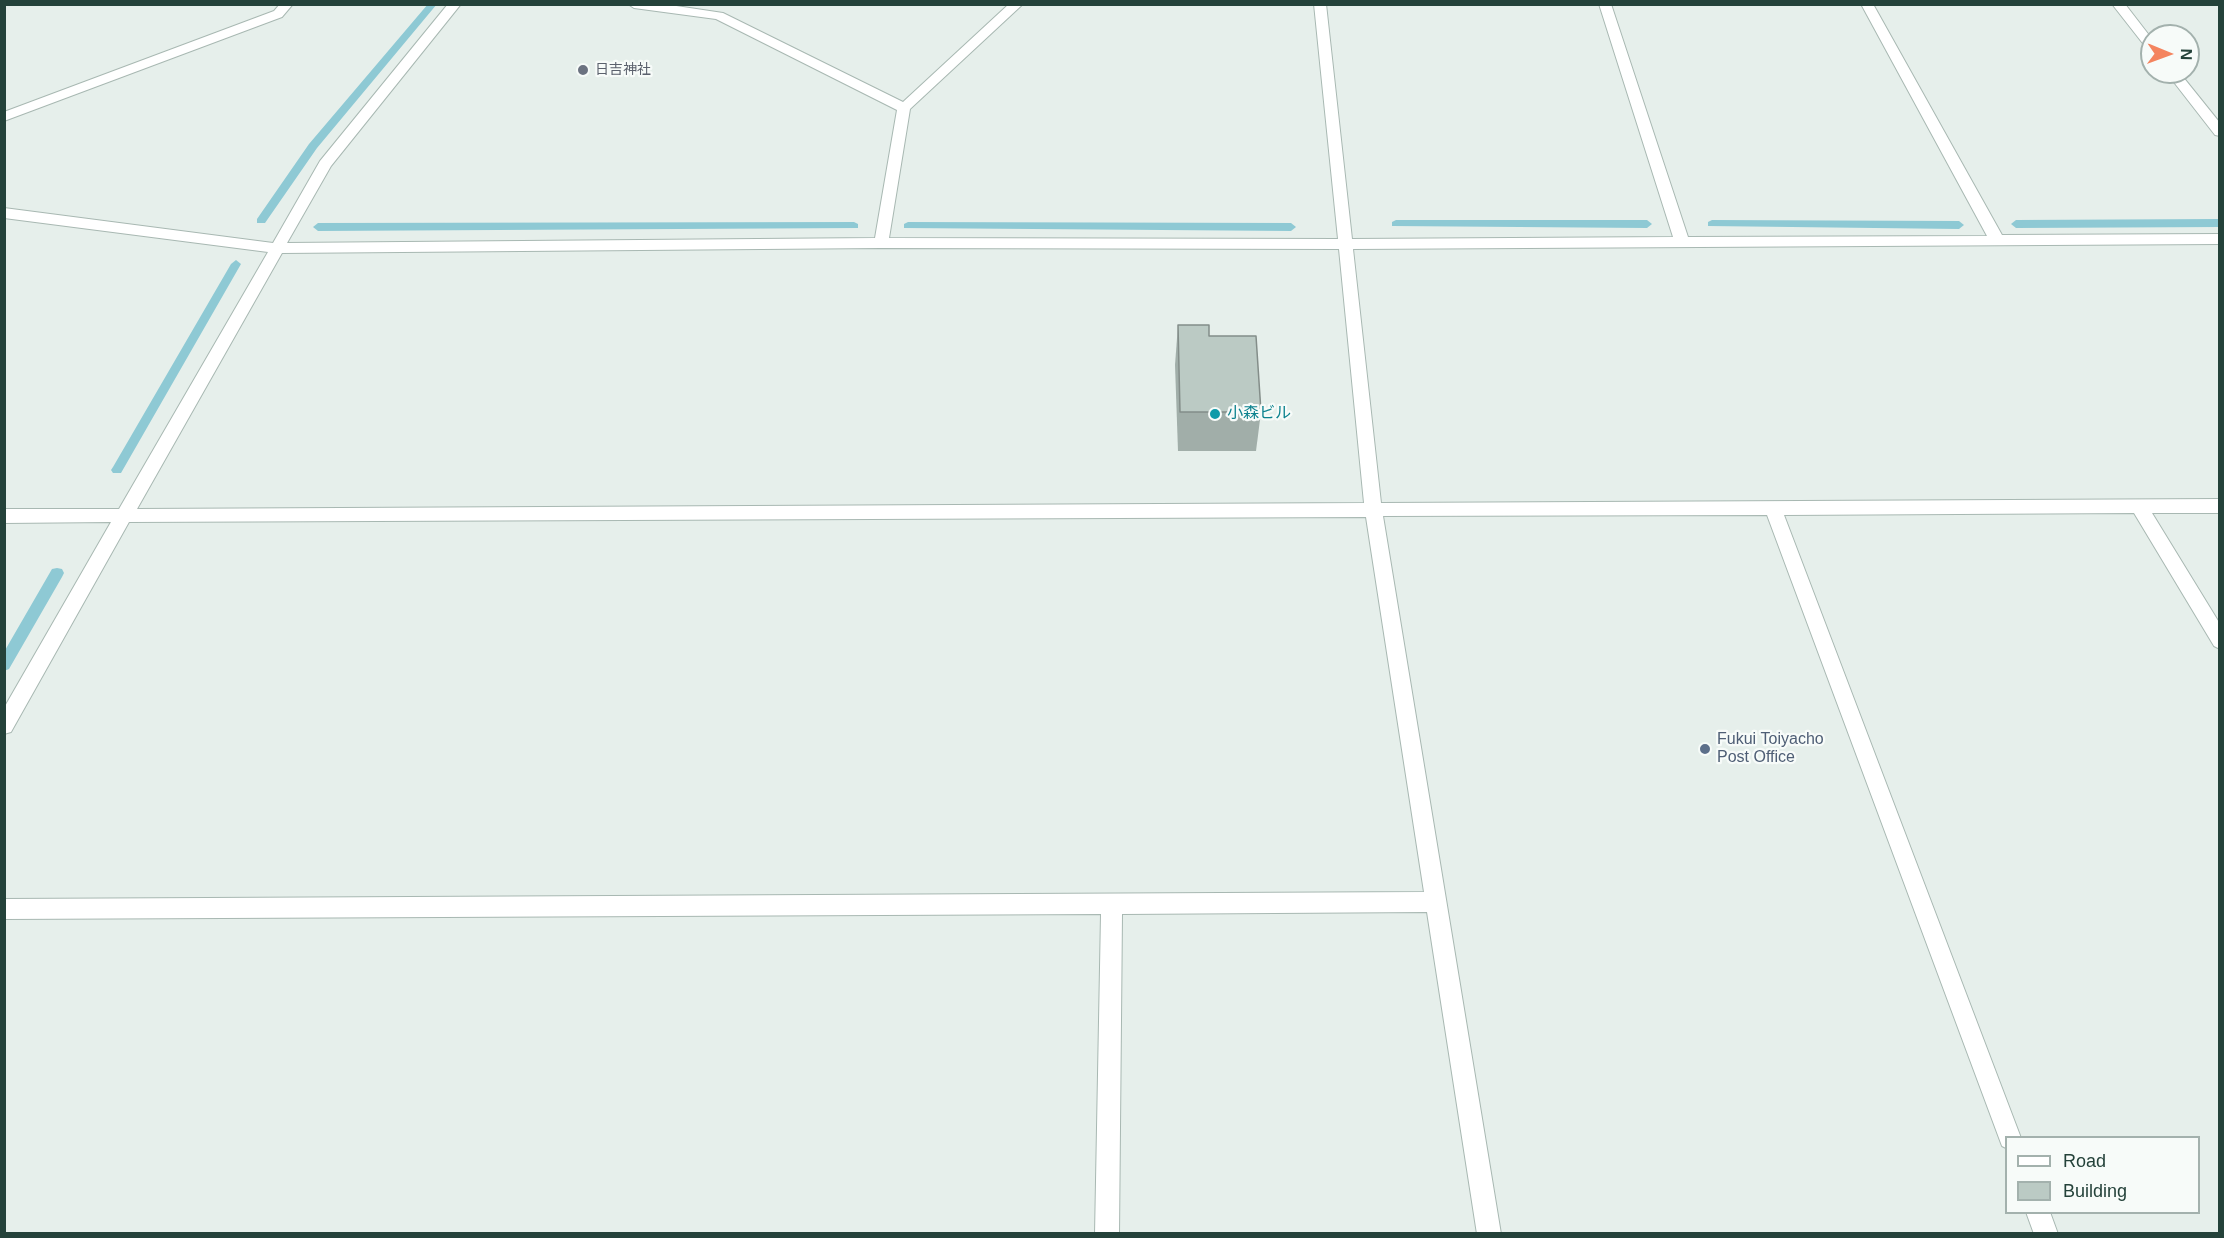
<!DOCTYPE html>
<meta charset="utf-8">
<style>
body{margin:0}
#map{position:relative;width:2224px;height:1238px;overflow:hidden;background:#e6efeb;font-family:Helvetica,sans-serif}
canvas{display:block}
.frame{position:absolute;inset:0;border:6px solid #24423a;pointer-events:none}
.legend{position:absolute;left:2005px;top:1136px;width:195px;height:78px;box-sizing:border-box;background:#f7fbf9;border:2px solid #a3b1ad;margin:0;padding:8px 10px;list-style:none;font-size:18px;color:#24423a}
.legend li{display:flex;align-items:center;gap:12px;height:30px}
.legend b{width:30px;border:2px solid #a3b1ad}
.north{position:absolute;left:2140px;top:24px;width:60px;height:60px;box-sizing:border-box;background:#f7fbf9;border:2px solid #a3b1ad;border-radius:50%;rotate:91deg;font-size:16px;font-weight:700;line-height:24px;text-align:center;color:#24423a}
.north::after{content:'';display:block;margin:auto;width:21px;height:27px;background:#f4845f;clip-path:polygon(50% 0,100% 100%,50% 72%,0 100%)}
</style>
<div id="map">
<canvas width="2224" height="1238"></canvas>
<div class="frame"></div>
<ul class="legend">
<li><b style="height:8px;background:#fff"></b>Road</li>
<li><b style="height:16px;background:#bbcac4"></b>Building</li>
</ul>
<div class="north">N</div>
</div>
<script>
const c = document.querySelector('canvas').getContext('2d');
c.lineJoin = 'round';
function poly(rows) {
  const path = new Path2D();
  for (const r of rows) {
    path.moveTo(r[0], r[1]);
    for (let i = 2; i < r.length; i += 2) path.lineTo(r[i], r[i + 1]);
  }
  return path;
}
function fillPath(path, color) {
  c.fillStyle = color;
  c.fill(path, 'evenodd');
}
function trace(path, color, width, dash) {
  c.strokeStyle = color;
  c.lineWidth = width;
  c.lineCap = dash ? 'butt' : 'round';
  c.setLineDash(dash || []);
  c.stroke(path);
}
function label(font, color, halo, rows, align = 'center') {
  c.font = font + ' Helvetica,"Noto Sans JP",sans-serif';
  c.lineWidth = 4.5;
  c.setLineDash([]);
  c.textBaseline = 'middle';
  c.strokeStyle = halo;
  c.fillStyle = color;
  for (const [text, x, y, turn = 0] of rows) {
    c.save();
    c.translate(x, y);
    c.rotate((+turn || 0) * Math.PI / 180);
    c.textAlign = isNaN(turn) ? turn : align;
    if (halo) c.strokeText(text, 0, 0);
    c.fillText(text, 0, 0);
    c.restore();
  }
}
fillPath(poly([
 [428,4,437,4,317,148,265,223,257,223,257,219,309,144,428,4],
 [2220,219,2220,227,2016,228,2011,224,2016,220,2220,219],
 [1396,220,1647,220,1652,224,1647,228,1392,226,1392,222,1396,220],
 [1712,220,1959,221,1964,225,1959,229,1708,226,1708,222,1712,220],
 [854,222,858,224,858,228,318,231,313,227,318,223,854,222],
 [908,222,1291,223,1296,227,1291,231,904,228,904,224,908,222],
 [236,260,241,264,121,473,113,473,111,470,113,467,231,264,236,260],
 [57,568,62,569,64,573,62,577,9,669,4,671,4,652,52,569,57,568]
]), '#8ec9d4');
const minor = poly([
 [280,4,293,4,282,17,4,121,4,112,274,11,280,4],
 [448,4,461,4,331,166,287,243,875,238,897,110,716,19,634,8,628,4,663,4,723,13,903,102,1009,4,1023,4,910,109,889,238,1338,239,1314,4,1326,4,1352,239,1673,237,1599,4,1611,4,1688,237,1987,236,1861,4,1873,4,2002,235,2220,234,2220,244,1353,249,1381,503,2220,499,2220,513,2152,513,2220,624,2220,649,2214,646,2134,513,1784,515,2021,1138,2006,1138,2006,1148,2002,1146,1999,1138,1767,515,1383,516,1501,1234,1477,1234,1427,912,1122,914,1119,1234,1095,1234,1101,914,4,919,4,899,1424,892,1366,517,129,522,11,732,4,734,4,708,111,522,4,523,4,509,119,509,268,252,4,218,4,208,273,243,320,161,448,4],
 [881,248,1339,249,1364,503,137,509,282,253,881,248],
 [2112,4,2125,4,2152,39,2152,51,2148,50,2112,4],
 [2166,72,2179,72,2220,123,2220,136,2215,135,2166,72],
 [2026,1212,2050,1212,2058,1234,2034,1234,2026,1212]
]);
trace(minor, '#a8b8b2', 2);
fillPath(minor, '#fff');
fillPath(poly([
 [1178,325,1209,336,1261,412,1256,451,1178,451,1175,365]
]), '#a1aea9');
const building = poly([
 [1178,325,1209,325,1209,336,1256,336,1261,412,1180,412,1178,325]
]);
fillPath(building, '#bbcac4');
trace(building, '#838d89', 1.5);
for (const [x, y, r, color] of [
 [583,70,6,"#6b7280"],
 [1215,414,6,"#0f9aa8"],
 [1705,749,6,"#5c6f8a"]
]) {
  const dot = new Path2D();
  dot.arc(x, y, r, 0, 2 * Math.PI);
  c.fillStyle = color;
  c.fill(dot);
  trace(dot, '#f7fbf9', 2);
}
label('14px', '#5b616d', '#f7fbf9', [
 ["日吉神社",595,70]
], 'left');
label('16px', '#0d838f', '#f7fbf9', [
 ["小森ビル",1227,414]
], 'left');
label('16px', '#4e5e75', '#f7fbf9', [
 ["Fukui Toiyacho",1717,740],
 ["Post Office",1717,758]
], 'left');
</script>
